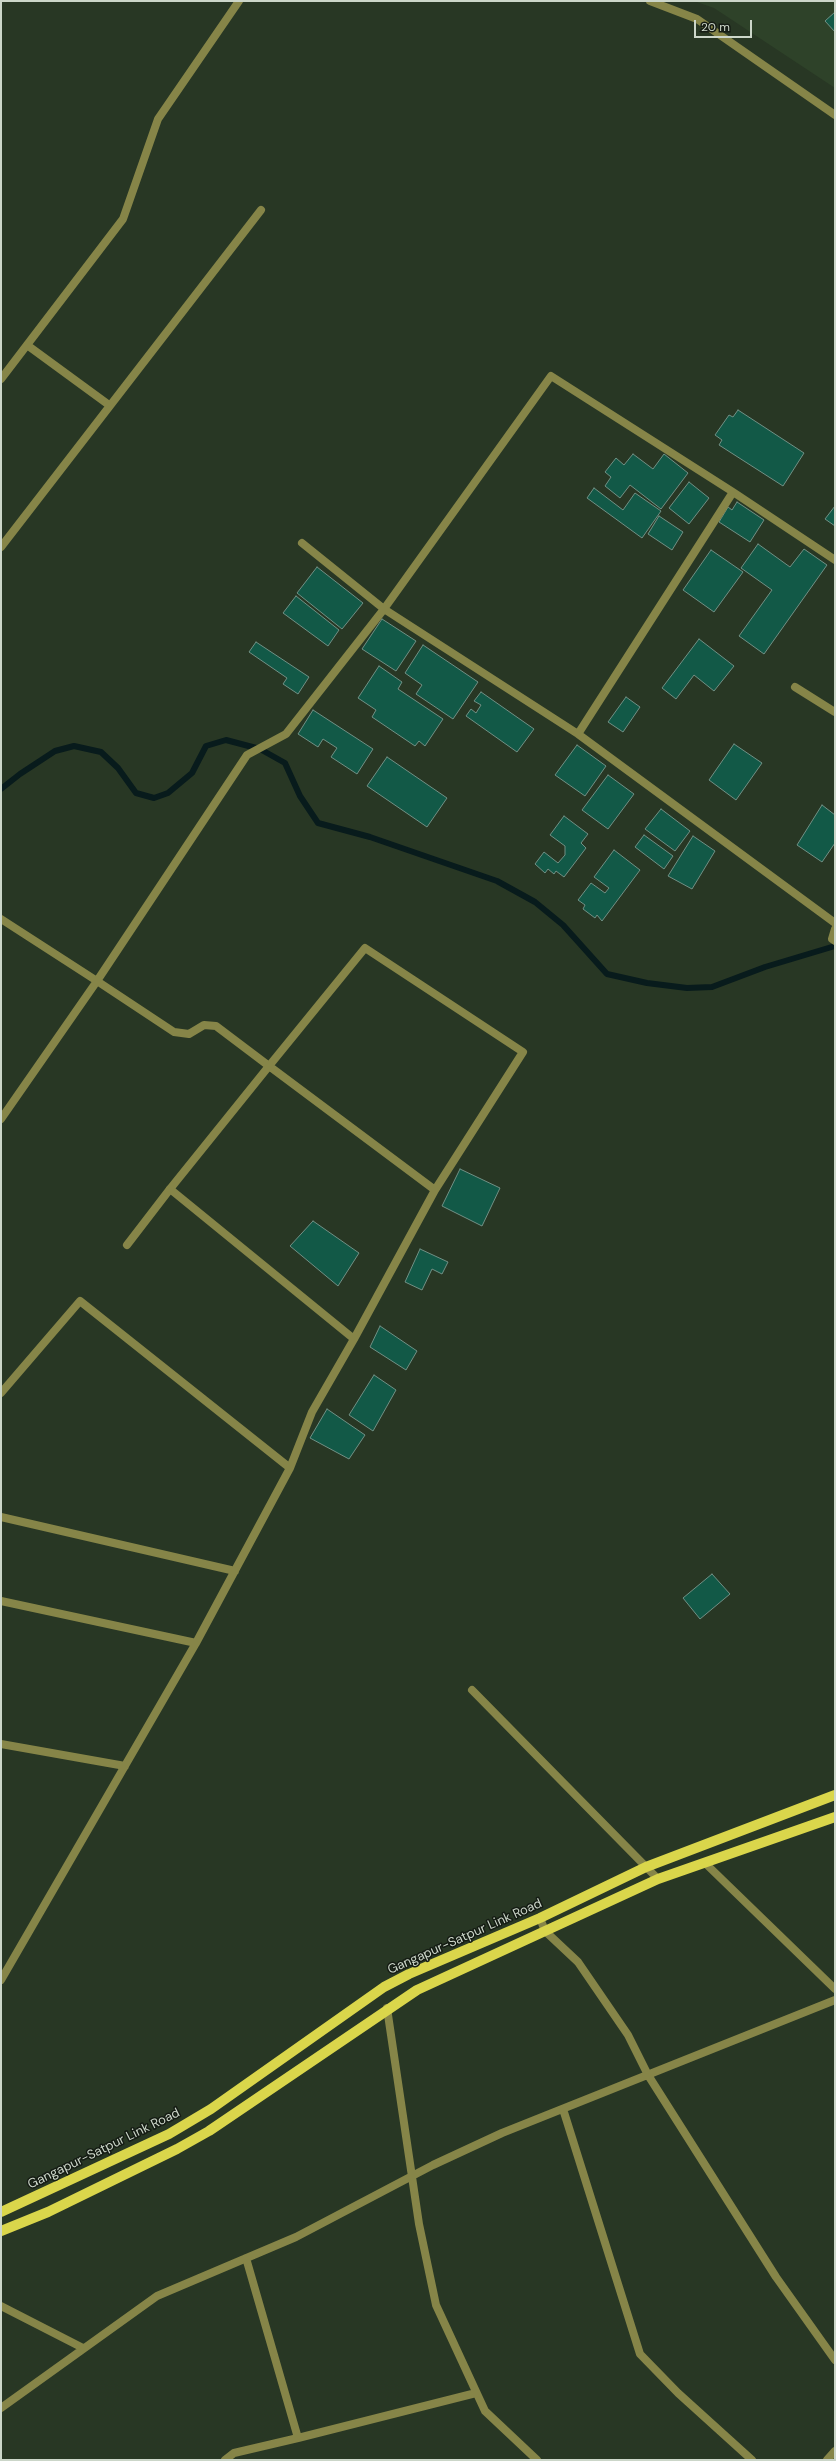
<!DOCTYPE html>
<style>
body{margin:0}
#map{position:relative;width:836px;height:2461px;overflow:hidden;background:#283724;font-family:"DM Sans",sans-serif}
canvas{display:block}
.frame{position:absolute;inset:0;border:2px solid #ccd6c9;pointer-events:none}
.scale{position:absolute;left:694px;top:20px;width:58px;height:18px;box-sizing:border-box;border:2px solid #ccd6c9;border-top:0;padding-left:5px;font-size:12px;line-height:14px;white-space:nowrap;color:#ccd6c9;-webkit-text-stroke:3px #151c14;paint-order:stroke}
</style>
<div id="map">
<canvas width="836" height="2461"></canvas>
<div class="frame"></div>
<div class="scale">20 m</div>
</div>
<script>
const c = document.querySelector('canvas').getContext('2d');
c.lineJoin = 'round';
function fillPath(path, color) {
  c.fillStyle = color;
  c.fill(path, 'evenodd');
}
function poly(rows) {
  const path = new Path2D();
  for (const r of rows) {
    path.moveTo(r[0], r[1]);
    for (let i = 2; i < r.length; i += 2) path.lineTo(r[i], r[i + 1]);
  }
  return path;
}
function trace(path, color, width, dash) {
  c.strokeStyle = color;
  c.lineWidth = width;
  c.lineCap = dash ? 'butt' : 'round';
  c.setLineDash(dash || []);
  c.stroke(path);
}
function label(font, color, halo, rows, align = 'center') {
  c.font = font + ' "DM Sans",sans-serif';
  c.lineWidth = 3;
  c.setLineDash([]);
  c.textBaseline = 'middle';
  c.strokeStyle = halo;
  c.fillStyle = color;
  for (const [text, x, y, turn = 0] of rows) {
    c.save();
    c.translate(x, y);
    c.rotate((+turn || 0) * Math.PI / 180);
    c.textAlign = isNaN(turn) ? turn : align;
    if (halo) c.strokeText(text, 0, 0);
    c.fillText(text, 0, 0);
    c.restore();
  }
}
fillPath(poly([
 [694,1,835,1,835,88,714,8]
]), '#2e4229');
trace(poly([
 [1,789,20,774,55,751,74,746,101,752,118,768,136,793,154,798,168,793,192,773,206,746,226,740,260,749,285,763,300,796,318,823,370,837,497,881,535,902,563,925,607,974,647,983,687,988,712,987,765,967,835,946]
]), '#081b1c', 6);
const building = poly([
 [835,12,835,32,825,21,835,12],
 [738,410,804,453,783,486,719,445,722,440,715,435,729,415,733,417,738,410],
 [633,454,653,469,664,454,688,473,661,509,630,485,620,498,605,486,611,477,605,472,616,458,624,465,633,454],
 [689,482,709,498,689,524,669,508,689,482],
 [594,488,623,510,635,493,661,511,642,538,587,498,594,488],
 [737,502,764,520,750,542,719,522,728,507,732,510,737,502],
 [835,506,835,526,825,519,835,506],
 [659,516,683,532,672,550,648,534,659,516],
 [758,544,790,567,804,549,827,565,764,654,739,636,772,590,741,568,758,544],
 [711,550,743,572,714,612,683,590,711,550],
 [317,567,363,603,342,629,297,593,317,567],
 [296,596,339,630,328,646,283,613,296,596],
 [382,619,416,641,396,671,362,649,382,619],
 [699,639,734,666,714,691,694,675,676,699,662,688,699,639],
 [256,642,309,677,298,694,283,684,287,678,249,652,256,642],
 [423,645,478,682,453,719,416,694,422,685,405,673,423,645],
 [379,666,402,682,398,689,443,719,425,746,419,741,415,746,372,717,376,710,358,698,379,666],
 [481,692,534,729,517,752,466,716,471,709,476,713,481,705,474,701,481,692],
 [626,697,640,707,623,732,608,722,626,697],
 [313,710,373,749,357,774,331,757,337,748,323,739,318,747,298,734,313,710],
 [734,744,762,763,736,800,709,780,734,744],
 [577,745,606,766,585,796,555,775,577,745],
 [387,757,447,798,427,827,367,786,387,757],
 [608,775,634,794,608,829,582,810,608,775],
 [822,805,835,815,835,843,822,862,797,845,822,805],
 [661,809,690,831,675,851,645,829,661,809],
 [564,816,588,834,581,843,586,848,564,877,556,871,554,874,548,869,545,873,535,864,544,852,558,863,565,855,565,846,550,835,564,816],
 [644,835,673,856,664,869,635,847,644,835],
 [693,836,715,851,692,889,668,876,693,836],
 [614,850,640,870,602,921,597,915,595,918,583,909,585,905,578,900,591,883,605,893,609,888,594,877,614,850],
 [460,1169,500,1188,482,1226,442,1206,460,1169],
 [313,1221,359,1253,338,1286,290,1246,313,1221],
 [420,1249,448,1262,442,1274,432,1269,422,1290,405,1282,420,1249],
 [380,1326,417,1351,406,1370,370,1347,380,1326],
 [374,1375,396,1390,373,1431,349,1415,374,1375],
 [327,1409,365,1435,349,1459,310,1438,327,1409],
 [712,1574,730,1594,700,1619,683,1598,712,1574]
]);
fillPath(building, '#125947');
trace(building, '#719085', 1);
trace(poly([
 [127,1245,170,1189]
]), '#868548', 8);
trace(poly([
 [650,1,697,19,835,115],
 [27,345,109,405],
 [1,379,123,219,158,119,239,1],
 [302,543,384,609,578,734,835,923],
 [1,547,261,210],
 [795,687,835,712],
 [578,734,733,492],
 [1,919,97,981,247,755,286,734,384,609,551,376,733,492,835,560],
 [835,929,832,939,835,941],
 [1,1119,97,981,174,1032,189,1034,204,1025,216,1026,269,1066,170,1189,354,1339],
 [1,1393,80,1301,290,1468],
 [1,1517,235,1571],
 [1,1601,196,1643],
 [472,1690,658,1879],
 [1,1744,125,1766],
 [705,1863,835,1989],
 [540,1918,545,1931,578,1962,628,2035,648,2075,776,2277,835,2360],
 [1,1980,196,1643,290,1468,312,1412,354,1339,435,1190,523,1052,365,948,269,1066,435,1190],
 [387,2008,419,2224,436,2305,485,2411,537,2460],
 [563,2109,640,2354,678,2393,752,2460],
 [246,2258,298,2438,476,2393],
 [1,2306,83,2348],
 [1,2408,157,2296,296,2237,433,2165,502,2133,835,2000],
 [225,2460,234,2453,298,2438],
 [827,2460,835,2451]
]), '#868548', 8);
trace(poly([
 [1,2212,169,2134,211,2109,384,1987,409,1974,540,1918,646,1867,835,1795],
 [1,2231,48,2212,177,2149,209,2131,417,1990,658,1879,835,1817]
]), '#dad64b', 10);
label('13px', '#ccd6c9', '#151c14', [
 ["Gangapur-Satpur Link Road",465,1937,-24],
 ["Gangapur-Satpur Link Road",104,2149,-26]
]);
</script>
